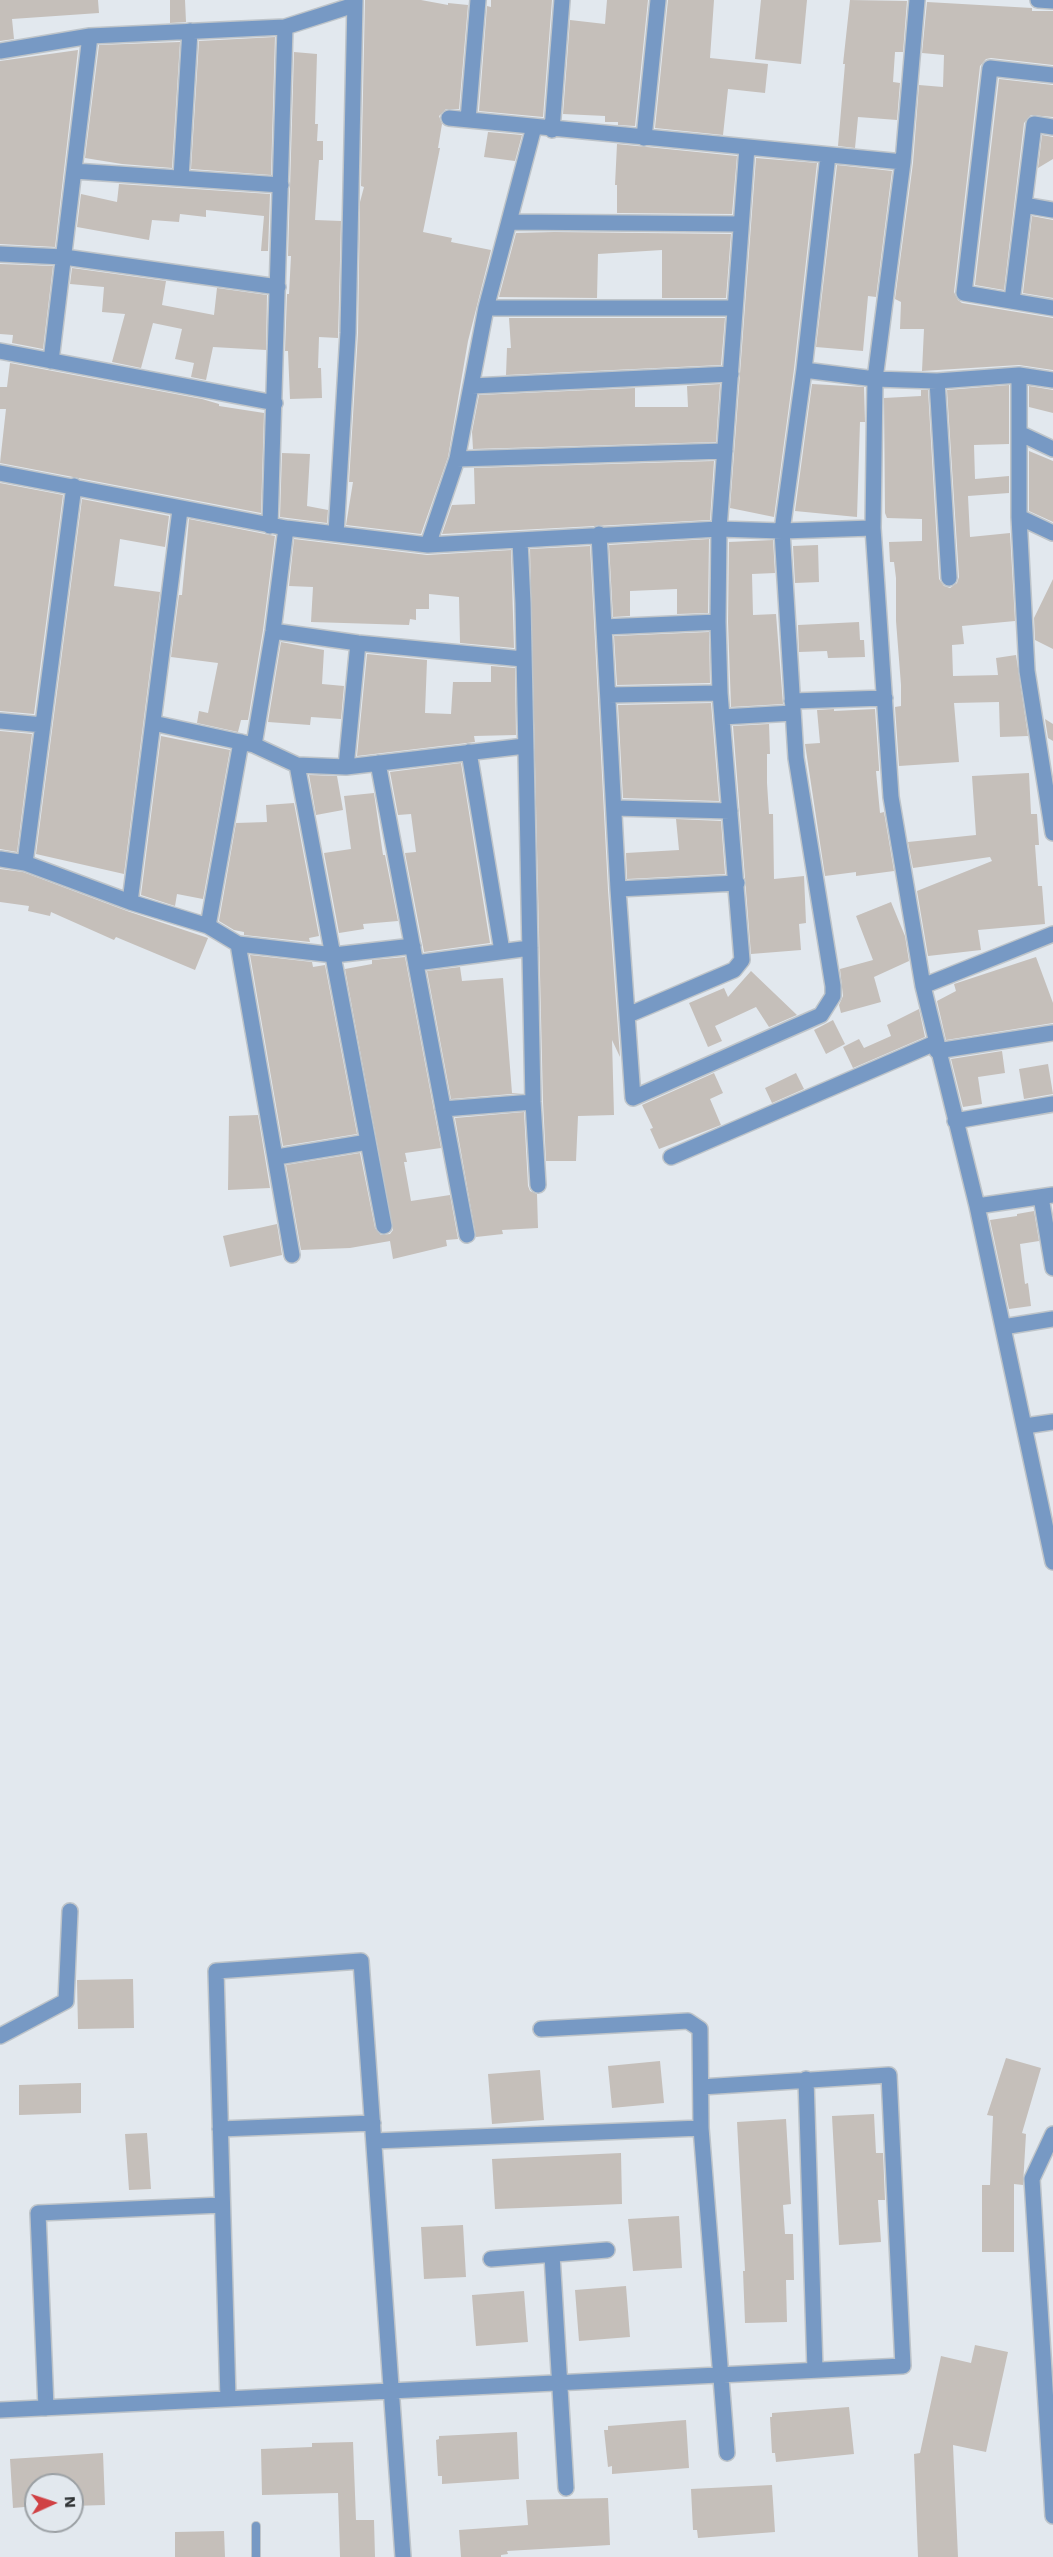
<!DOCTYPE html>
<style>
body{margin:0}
#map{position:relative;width:1053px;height:2557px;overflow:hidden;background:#e2e8ee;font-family:"Work Sans",sans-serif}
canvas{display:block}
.north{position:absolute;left:24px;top:2473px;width:60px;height:60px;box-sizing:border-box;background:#e2e8ee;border:2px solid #9ba0a4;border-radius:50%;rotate:87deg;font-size:16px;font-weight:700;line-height:24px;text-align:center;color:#303335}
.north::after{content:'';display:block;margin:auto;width:21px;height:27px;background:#d04144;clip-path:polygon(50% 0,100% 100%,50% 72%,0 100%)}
</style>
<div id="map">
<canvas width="1053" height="2557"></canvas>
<div class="north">N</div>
</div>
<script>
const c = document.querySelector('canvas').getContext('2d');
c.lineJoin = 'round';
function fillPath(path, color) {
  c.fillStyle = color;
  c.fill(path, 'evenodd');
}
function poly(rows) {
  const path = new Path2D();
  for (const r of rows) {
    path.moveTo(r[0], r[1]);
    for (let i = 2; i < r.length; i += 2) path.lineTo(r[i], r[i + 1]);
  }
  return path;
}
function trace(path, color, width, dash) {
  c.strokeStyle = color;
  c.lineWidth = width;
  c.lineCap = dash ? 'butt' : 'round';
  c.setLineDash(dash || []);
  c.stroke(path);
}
fillPath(poly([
 [0,0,98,0,99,13,12,19,14,39,0,41],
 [170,0,185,0,186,22,170,23],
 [365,0,421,0,448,5,448,3,468,5,459,109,446,109,439,116,442,124,438,148,440,148,423,232,452,238,451,242,491,250,468,341,448,457,421,534,346,525,353,482,349,482,358,333,360,202,364,187,361,186],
 [491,0,552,0,543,117,479,111,487,6,491,7],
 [607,0,648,0,635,126,618,125,618,122,605,122,605,116,563,114,570,20,605,24],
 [668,0,714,0,710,58,768,64,765,93,728,89,723,135,655,128],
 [761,0,807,0,801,64,755,59],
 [850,0,907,1,903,52,895,52,893,82,900,83,897,120,858,117,855,148,838,146,845,64,843,64],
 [927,2,1032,8,1032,11,1053,11,1053,65,991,58,986,59,980,66,954,292,958,300,962,303,1053,318,1053,370,1019,365,922,371,924,329,900,329,901,302,895,299,913,163,919,85,943,87,944,55,922,53],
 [275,37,271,175,191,169,199,41],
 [180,42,172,168,122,164,85,158,99,45],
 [78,50,55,247,0,244,0,61],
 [294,52,317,54,315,124,318,124,317,141,323,141,323,160,319,160,315,220,341,221,338,338,319,337,318,368,321,368,322,398,290,399,288,351,285,351,287,294,289,294,291,256,288,256],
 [999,79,1053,85,1053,117,1031,115,1024,123,1004,290,975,285],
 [488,132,522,135,515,161,484,157],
 [1042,135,1053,137,1053,159,1038,168],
 [617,144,737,156,732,214,617,213,617,185,615,185],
 [756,158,817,163,794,369,774,517,730,508],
 [837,165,892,171,876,297,868,296,863,351,816,347],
 [119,184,270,194,268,251,261,251,264,216,206,210,206,217,180,214,179,222,152,220,149,240,77,227,81,194,117,202],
 [1032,216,1053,220,1053,298,1023,293],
 [554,232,731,234,726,298,662,298,662,250,598,254,597,298,499,297,516,233],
 [0,264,53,266,43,349,12,343,13,335,0,334],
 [72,268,166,281,162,305,214,315,217,288,267,295,266,350,213,347,206,380,191,377,194,363,175,359,182,329,153,323,141,368,112,362,125,314,102,312,104,287,70,284],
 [509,318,725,318,721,365,506,375,507,348,511,348],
 [10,363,202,399,219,404,219,406,264,413,261,513,0,463,6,409,0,409,0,387,7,387],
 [720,384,716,442,473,449,472,432,479,395,635,388,635,407,688,407,687,386],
 [812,384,864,387,865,422,860,422,857,517,795,511],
 [1009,385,1009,444,974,445,975,479,1009,476,1009,493,968,496,970,537,1010,533,1015,621,962,626,964,644,952,645,953,676,998,675,996,658,1016,655,1028,736,1000,737,999,702,954,703,959,762,899,766,895,707,901,706,901,685,896,621,896,578,894,562,890,562,889,542,922,541,922,519,887,518,885,513,884,398,921,396,921,390,928,390,939,579,944,586,950,588,957,583,959,577,947,390],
 [1029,386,1053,390,1053,413,1029,407],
 [1029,451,1053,461,1053,522,1029,511],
 [282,453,310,454,307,506,328,510,327,523,280,517],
 [714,461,710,520,442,534,452,505,475,504,474,468],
 [0,483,63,495,34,714,0,711],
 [82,499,169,516,165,547,120,539,114,586,160,592,124,874,36,854],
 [189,519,275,536,263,630,248,720,241,720,238,732,197,723,199,711,208,713,218,663,171,657,179,595,182,595],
 [294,539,427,555,511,550,514,648,460,643,459,597,429,594,429,609,416,609,416,620,410,619,409,625,311,622,313,587,289,586],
 [709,539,708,613,677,614,677,589,630,591,630,616,613,617,609,545],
 [773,540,775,573,752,574,753,615,776,614,783,704,731,707,728,622,729,542],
 [818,545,819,582,795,583,793,546],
 [590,546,608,890,620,1057,612,1040,614,1115,578,1116,576,1161,546,1161,543,1102,530,549],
 [1053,579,1053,649,1035,640,1034,618],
 [859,622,860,640,864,640,865,657,828,658,827,651,799,652,798,625],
 [709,632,710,683,617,685,614,636],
 [281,642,324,650,322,684,344,686,341,719,311,717,310,725,268,722],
 [367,654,427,660,425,713,451,714,453,682,491,682,491,666,515,668,516,735,474,736,475,742,357,756],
 [711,703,719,801,623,798,618,705],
 [834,709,834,711,875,709,879,768,879,771,876,771,880,813,884,812,894,871,856,876,856,872,825,876,805,744,820,743,817,710],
 [1045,719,1053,724,1053,741,1048,738],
 [769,724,770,754,767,754,767,783,769,814,773,814,774,879,804,876,806,923,799,924,801,950,751,954,733,726],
 [0,731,32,734,17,852,0,849],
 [161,736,230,750,203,899,177,894,175,906,141,895],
 [461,763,490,943,424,952,405,853,416,852,411,814,398,815,390,772],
 [1029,773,1031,814,1037,814,1039,845,1035,845,1038,886,1042,886,1045,924,978,930,981,950,928,956,917,891,992,861,990,857,913,868,908,842,976,835,972,776],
 [309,775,337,776,343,810,316,815],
 [374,793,383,855,385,855,398,921,363,924,364,929,339,933,324,853,351,849,344,796],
 [294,803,319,936,309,938,310,942,244,935,244,932,234,930,219,921,236,823,267,822,266,805],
 [676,819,721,821,725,874,627,879,626,853,679,850],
 [0,869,23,872,127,911,208,938,195,970,116,937,114,940,51,912,50,916,28,911,29,906,0,902],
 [891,902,905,936,909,961,874,977,881,1002,841,1013,839,1005,843,996,840,969,873,960,856,916],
 [250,955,312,962,313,967,325,965,357,1134,283,1146],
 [405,957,441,1148,405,1153,407,1162,404,1162,411,1201,450,1195,458,1239,446,1240,447,1246,393,1259,390,1241,350,1248,301,1250,286,1165,360,1153,375,1228,381,1235,390,1234,393,1230,345,969,372,964,372,960],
 [1036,957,1053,1003,1053,1023,946,1040,937,1001,956,991,954,984],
 [460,967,462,981,503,978,512,1093,523,1093,451,1099,427,971],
 [751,971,797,1015,769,1027,756,1007,715,1026,722,1041,708,1047,689,1003,724,988,728,997],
 [919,1009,925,1037,853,1068,843,1047,859,1039,864,1048,891,1036,887,1025],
 [833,1020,845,1044,826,1054,814,1030],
 [1002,1051,1005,1073,978,1077,982,1104,963,1107,951,1059],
 [1048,1064,1053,1094,1024,1099,1019,1069],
 [714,1073,723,1093,710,1099,721,1125,659,1149,650,1129,653,1128,642,1105],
 [796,1073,804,1089,772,1103,765,1088],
 [524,1112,528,1186,530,1191,537,1194,538,1228,502,1230,503,1234,476,1237,455,1118],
 [258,1115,270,1188,228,1190,229,1116],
 [1034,1211,1039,1241,1020,1244,1025,1284,1028,1283,1031,1306,1009,1309,990,1220,1017,1216,1017,1214],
 [277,1224,282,1255,230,1267,223,1236],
 [133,1979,134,2028,78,2029,77,1980],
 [1006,2058,1041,2068,1022,2133,1026,2134,1023,2185,1014,2184,1014,2252,982,2252,982,2185,990,2185,993,2116,987,2115],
 [660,2061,664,2103,612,2108,608,2066],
 [540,2070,544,2120,492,2124,488,2074],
 [81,2083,81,2113,19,2115,19,2085],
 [874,2114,876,2153,883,2153,885,2200,878,2200,881,2242,839,2245,832,2116],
 [786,2119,791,2204,783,2205,785,2234,793,2234,794,2280,786,2280,787,2322,745,2323,743,2271,745,2271,737,2122],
 [147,2133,151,2189,129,2190,125,2134],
 [621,2153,622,2204,495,2209,492,2159],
 [679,2216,682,2268,633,2271,628,2219],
 [463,2225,466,2277,424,2279,421,2227],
 [626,2286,630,2337,579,2341,575,2290],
 [524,2291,528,2342,476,2346,472,2295],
 [975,2345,1008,2352,986,2452,953,2445,958,2557,918,2557,914,2454,920,2453,941,2356,971,2363],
 [849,2407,854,2454,776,2462,775,2453,772,2453,770,2417,772,2417,772,2413],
 [686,2420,689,2468,612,2474,612,2466,608,2467,604,2430,608,2430,608,2426],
 [517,2432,519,2479,442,2484,442,2476,438,2476,436,2440,439,2439,439,2436],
 [353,2442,356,2520,374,2520,375,2557,340,2557,338,2493,262,2495,261,2449,312,2447,312,2443],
 [103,2453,105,2505,72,2506,72,2485,36,2485,36,2506,13,2508,10,2459],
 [772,2485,775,2532,698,2538,697,2530,693,2530,691,2489],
 [608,2498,610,2545,507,2551,508,2554,501,2555,501,2557,461,2557,459,2530,528,2525,526,2500],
 [224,2531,225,2557,175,2557,175,2532]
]), '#c5bfba');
const lane = poly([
 [256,2526,256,2557]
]);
const street = poly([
 [917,0,903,162,875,379,873,528,891,797,923,986,977,1206,1053,1562],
 [1038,0,1053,1],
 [0,51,90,36,285,27,354,5],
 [1053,75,990,68,964,293,1053,308],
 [449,118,903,162],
 [468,120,478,0],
 [552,130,562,0],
 [644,138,658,0],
 [74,171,281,185],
 [181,178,190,31],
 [1024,205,1053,210],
 [510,222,741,224],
 [0,254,64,257,278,287],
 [1012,301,1034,124,1053,127],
 [486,308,735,308],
 [0,351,275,403],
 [51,361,90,36],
 [804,370,875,379,937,381,1019,375,1053,380],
 [1019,375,1019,517,1027,671,1053,833],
 [937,381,949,578],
 [472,386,731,374],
 [1019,433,1053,449],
 [457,459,725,451],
 [0,473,286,528,428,545,719,529,782,531,873,528],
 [1019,517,1053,533],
 [270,526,285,27],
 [336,534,348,333,355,0],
 [599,534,618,889,633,1098,821,1015,833,996,833,986,796,758,782,531,804,370,828,155],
 [520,541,523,603,533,1102,538,1185],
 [428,545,457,459,486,308,534,127],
 [604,627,718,622],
 [273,631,358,643,523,659],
 [608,695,720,693],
 [792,701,885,698],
 [722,717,793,713],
 [0,721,43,725],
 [153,723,254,745,297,765,346,767,525,746],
 [254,745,273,631,286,528],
 [469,752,502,951],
 [378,763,467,1235],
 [297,765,384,1226],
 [346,767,358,643],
 [614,808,730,811],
 [0,859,25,863,130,902,208,926,238,944,334,955,413,946],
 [25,863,74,486],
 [618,889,737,883],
 [130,902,180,510],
 [208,926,241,742],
 [238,944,292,1255],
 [416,963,530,948],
 [923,986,1053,934],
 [628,1015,734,970,742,960,720,693,718,622,719,529,747,147],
 [937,1051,1053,1033],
 [443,1109,533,1102],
 [955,1121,1053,1104],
 [277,1157,368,1142],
 [671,1157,935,1043],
 [1041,1197,1053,1268],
 [977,1206,1053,1195],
 [1003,1327,1053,1319],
 [1025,1426,1053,1422],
 [541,2029,688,2021,700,2029,701,2128,727,2453],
 [0,2036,66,2001,70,1911],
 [806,2079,815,2370],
 [220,2129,373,2123],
 [1053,2134,1032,2179,1053,2516],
 [374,2141,701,2128],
 [552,2255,566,2488],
 [491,2259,607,2250],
 [228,2399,216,1971,361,1961,403,2557],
 [46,2408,38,2213,222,2205],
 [0,2410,903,2366,889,2075,701,2087]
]);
trace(lane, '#bec4c9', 10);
trace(street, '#bec4c9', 18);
trace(lane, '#7799c4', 8);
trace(street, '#7799c4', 15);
</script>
